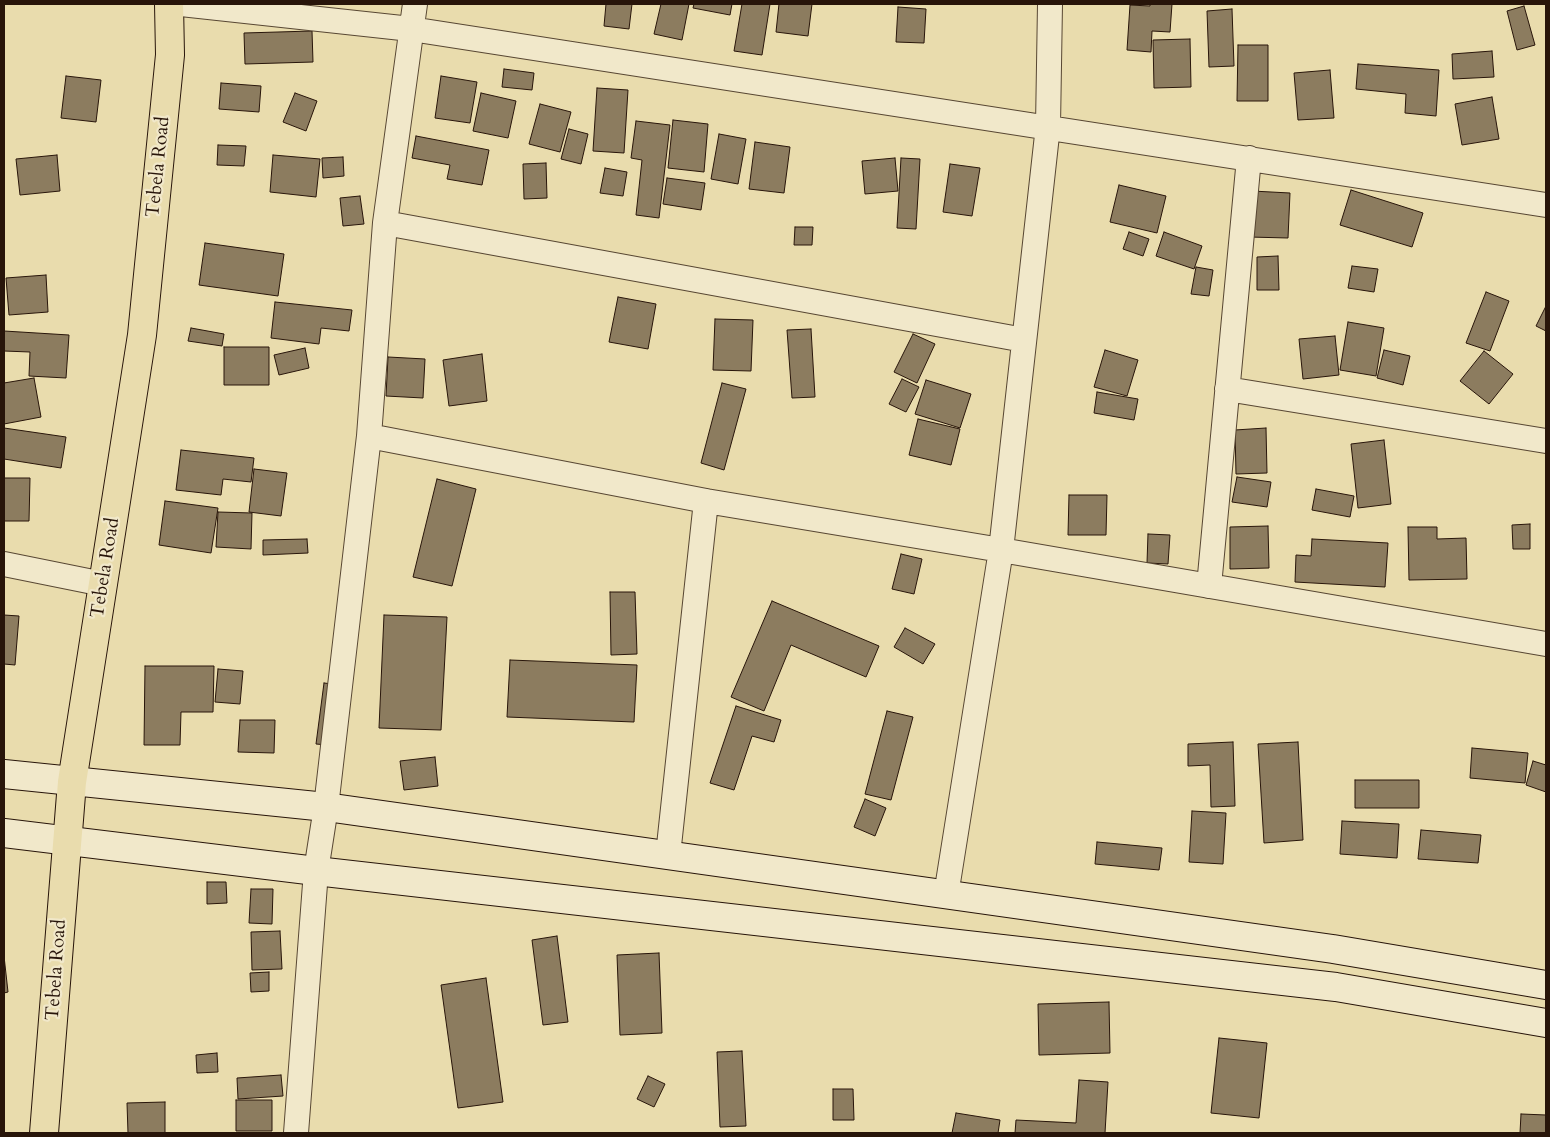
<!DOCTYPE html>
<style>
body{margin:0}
#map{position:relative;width:1550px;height:1137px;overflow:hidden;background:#e9dcad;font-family:Cardo,serif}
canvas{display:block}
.frame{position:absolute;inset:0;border:5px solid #28150a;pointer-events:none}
</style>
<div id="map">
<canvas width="1550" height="1137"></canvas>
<div class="frame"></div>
</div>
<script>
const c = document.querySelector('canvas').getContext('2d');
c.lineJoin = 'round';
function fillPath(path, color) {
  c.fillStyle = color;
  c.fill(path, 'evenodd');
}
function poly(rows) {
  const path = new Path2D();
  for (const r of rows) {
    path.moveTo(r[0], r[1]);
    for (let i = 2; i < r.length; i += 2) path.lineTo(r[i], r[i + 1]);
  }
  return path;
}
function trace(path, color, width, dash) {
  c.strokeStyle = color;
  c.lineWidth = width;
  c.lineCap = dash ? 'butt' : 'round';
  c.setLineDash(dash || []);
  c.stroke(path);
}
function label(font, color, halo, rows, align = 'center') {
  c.font = font + ' Cardo,serif';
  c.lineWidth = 4.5;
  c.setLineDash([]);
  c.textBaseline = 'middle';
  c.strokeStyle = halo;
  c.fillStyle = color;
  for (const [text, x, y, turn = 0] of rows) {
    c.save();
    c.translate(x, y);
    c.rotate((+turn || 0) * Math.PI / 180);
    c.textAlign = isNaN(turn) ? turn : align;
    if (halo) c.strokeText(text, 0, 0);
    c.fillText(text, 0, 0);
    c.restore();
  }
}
const building = poly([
 [606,4,632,4,629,29,604,26,606,4],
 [661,4,689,4,682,40,654,34,661,4],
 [694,4,732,4,730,15,693,8,694,4],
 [742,4,770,4,762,55,734,51,742,4],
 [779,4,812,4,808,36,776,32,779,4],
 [1150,4,1172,4,1170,32,1152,31,1151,52,1127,50,1130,5,1150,6,1150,4],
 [1524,6,1535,45,1517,50,1507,11,1524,6],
 [898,7,926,9,924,43,896,42,898,7],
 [1232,9,1234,66,1209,67,1207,11,1232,9],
 [312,31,313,62,245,64,244,33,312,31],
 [1190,39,1191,87,1154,88,1153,40,1190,39],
 [1238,45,1268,45,1268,101,1237,101,1238,45],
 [1492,51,1494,77,1453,79,1452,54,1492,51],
 [1358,64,1439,70,1436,116,1405,113,1406,94,1356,89,1358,64],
 [504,69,534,73,532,90,502,87,504,69],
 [1330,70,1334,118,1298,120,1294,73,1330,70],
 [66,76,101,80,96,122,61,118,66,76],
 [441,76,477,82,470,123,435,118,441,76],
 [221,83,261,86,259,112,219,109,221,83],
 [597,88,628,90,624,153,593,151,597,88],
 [295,93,317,101,306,131,283,122,295,93],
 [481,93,516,101,508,138,473,131,481,93],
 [1492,97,1499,139,1462,145,1455,104,1492,97],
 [540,104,571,112,560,152,529,144,540,104],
 [673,120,708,124,704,172,668,168,673,120],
 [636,121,670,125,659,218,636,215,642,160,631,158,636,121],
 [569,129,588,134,581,164,561,159,569,129],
 [719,134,746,139,738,184,711,179,719,134],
 [416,136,489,150,482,185,447,179,450,165,412,158,416,136],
 [755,142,790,147,784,193,749,189,755,142],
 [218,145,246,146,244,166,217,165,218,145],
 [57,155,60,191,20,195,16,159,57,155],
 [273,155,320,159,316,197,270,192,273,155],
 [343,157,344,176,323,178,322,158,343,157],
 [895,158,898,191,865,194,862,161,895,158],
 [901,158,920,159,916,229,897,228,901,158],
 [546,163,547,198,524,199,523,164,546,163],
 [950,164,980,168,972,216,943,212,950,164],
 [605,168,627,172,623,196,600,193,605,168],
 [667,178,705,183,701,210,663,204,667,178],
 [1119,185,1166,196,1157,233,1110,222,1119,185],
 [1351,190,1423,213,1412,247,1340,225,1351,190],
 [1252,191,1290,193,1288,238,1249,237,1252,191],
 [360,196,364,224,343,226,340,198,360,196],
 [795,227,813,227,812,245,794,245,795,227],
 [1129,232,1149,239,1143,256,1123,249,1129,232],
 [1164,232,1202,246,1194,269,1156,256,1164,232],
 [205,243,284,254,278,296,199,285,205,243],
 [1278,256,1279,290,1257,290,1257,257,1278,256],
 [1352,266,1378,269,1374,292,1348,288,1352,266],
 [1196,267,1213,270,1209,296,1191,294,1196,267],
 [46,275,48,312,9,315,6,278,46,275],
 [1486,292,1509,301,1490,351,1466,343,1486,292],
 [618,297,656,304,648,349,609,342,618,297],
 [275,302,352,310,349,331,321,328,319,344,271,338,275,302],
 [1546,306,1546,331,1536,326,1546,306],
 [715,319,753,320,751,371,713,370,715,319],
 [1348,322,1384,328,1376,376,1340,370,1348,322],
 [191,328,224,334,222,346,188,341,191,328],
 [811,329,815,397,792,398,787,330,811,329],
 [4,331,69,335,66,378,29,376,30,352,4,351,4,331],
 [913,334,935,344,917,383,894,372,913,334],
 [1335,336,1339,375,1303,379,1299,339,1335,336],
 [224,347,269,347,269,385,224,385,224,347],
 [305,348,309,368,279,375,274,355,305,348],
 [1105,350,1138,360,1127,396,1094,387,1105,350],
 [1384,350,1410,356,1403,385,1377,378,1384,350],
 [1484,351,1513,374,1489,404,1460,381,1484,351],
 [482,354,487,401,449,406,443,360,482,354],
 [388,357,425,359,423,398,386,396,388,357],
 [34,378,41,417,4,424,4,383,34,378],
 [902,379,919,387,906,412,889,404,902,379],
 [926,380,971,394,960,428,915,414,926,380],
 [722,383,746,389,724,470,701,463,722,383],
 [1097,392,1138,399,1134,420,1094,413,1097,392],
 [918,419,960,429,951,465,909,455,918,419],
 [4,428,66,437,61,468,4,459,4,428],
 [1266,428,1267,473,1236,474,1235,430,1266,428],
 [1384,440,1391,504,1358,508,1351,444,1384,440],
 [181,450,254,458,251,482,223,479,221,495,176,490,181,450],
 [254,469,287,473,281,516,249,512,254,469],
 [1237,477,1271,482,1267,507,1232,502,1237,477],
 [4,478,30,478,29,521,4,521,4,478],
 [437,479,476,489,452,586,413,577,437,479],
 [1316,489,1354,496,1350,517,1312,510,1316,489],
 [1069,495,1107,495,1106,535,1068,535,1069,495],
 [165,501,218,508,211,553,159,545,165,501],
 [218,512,252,513,251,549,216,547,218,512],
 [1530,524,1530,549,1513,549,1512,525,1530,524],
 [1268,526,1269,568,1230,569,1230,527,1268,526],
 [1408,527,1437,527,1437,539,1466,538,1467,579,1409,580,1408,527],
 [1148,534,1170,535,1168,564,1147,563,1148,534],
 [307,539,308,553,263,555,263,540,307,539],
 [1312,539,1388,543,1385,587,1295,582,1296,555,1311,556,1312,539],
 [901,554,922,559,914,594,892,589,901,554],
 [610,592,635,592,637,654,611,655,610,592],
 [772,601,879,646,866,677,791,645,764,711,731,697,772,601],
 [4,615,19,616,15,665,4,664,4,615],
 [384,615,447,617,441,730,379,728,384,615],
 [905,628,935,644,923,664,894,647,905,628],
 [510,660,637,665,634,722,507,717,510,660],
 [145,666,214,666,213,712,181,712,180,745,144,745,145,666],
 [218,669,243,671,240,704,215,702,218,669],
 [324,683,348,686,340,746,316,744,324,683],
 [736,706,781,720,774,742,752,736,734,790,710,783,736,706],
 [887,711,913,717,891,800,865,794,887,711],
 [240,720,275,720,274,753,238,752,240,720],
 [1233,742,1235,806,1211,807,1210,765,1188,766,1188,744,1233,742],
 [1298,742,1303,840,1264,843,1258,744,1298,742],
 [1472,748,1528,753,1525,783,1470,778,1472,748],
 [435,757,438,786,404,790,400,761,435,757],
 [1533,761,1546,765,1546,792,1526,785,1533,761],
 [1355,780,1419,780,1419,808,1355,808,1355,780],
 [865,799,886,808,875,836,854,827,865,799],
 [1192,811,1226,813,1223,864,1189,862,1192,811],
 [1342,821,1399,824,1397,858,1340,854,1342,821],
 [1421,830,1481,835,1478,863,1418,859,1421,830],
 [1097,842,1162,848,1159,870,1095,864,1097,842],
 [207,882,226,882,227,903,207,904,207,882],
 [251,889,273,889,272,924,249,923,251,889],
 [280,931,282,969,252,970,251,932,280,931],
 [557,936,568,1022,543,1025,532,940,557,936],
 [659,953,662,1033,620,1035,617,955,659,953],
 [4,956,8,992,4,993,4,956],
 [269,972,269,991,251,992,250,973,269,972],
 [486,978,503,1102,458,1108,441,985,486,978],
 [1109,1002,1110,1053,1039,1055,1038,1004,1109,1002],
 [1219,1038,1267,1043,1259,1118,1211,1113,1219,1038],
 [742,1051,746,1126,720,1127,717,1052,742,1051],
 [217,1053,218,1072,197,1073,196,1055,217,1053],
 [281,1075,283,1096,238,1099,237,1078,281,1075],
 [648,1076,665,1084,654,1107,637,1099,648,1076],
 [1079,1080,1108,1082,1105,1133,1015,1133,1016,1120,1076,1123,1079,1080],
 [833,1089,853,1089,854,1120,833,1120,833,1089],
 [236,1100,272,1100,272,1131,236,1131,236,1100],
 [165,1102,165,1133,128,1133,127,1103,165,1102],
 [956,1113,1000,1120,998,1133,952,1133,956,1113],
 [1521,1114,1546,1115,1546,1133,1520,1133,1521,1114]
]);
fillPath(building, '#8c7c5f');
trace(building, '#28150a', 1);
const minor = poly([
 [181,4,411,29,1546,205],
 [385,223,1024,340],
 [1227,389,1546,441],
 [369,436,706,501,1001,550,1546,644],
 [4,564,103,584],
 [1209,586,1249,158],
 [668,855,706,501],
 [946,895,1001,550,1048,126,1050,4],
 [296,1133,316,871,326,807,369,436,385,223,415,4]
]);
const secondary = poly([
 [4,774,326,807,1333,949,1546,985],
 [4,833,316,871,1336,987,1546,1023]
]);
const primary = poly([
 [44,1133,72,782,142,335,170,55,169,4]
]);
trace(minor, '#584733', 26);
trace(secondary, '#28150a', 30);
trace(primary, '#28150a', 30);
trace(minor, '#f1e8ca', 24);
trace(secondary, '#f1e8ca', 28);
trace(primary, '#e9dcad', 28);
label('19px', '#28150a', '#f1e8ca', [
 ["Tebela Road",159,167,-84],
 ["Tebela Road",106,568,-81],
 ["Tebela Road",57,970,-86]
]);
</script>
